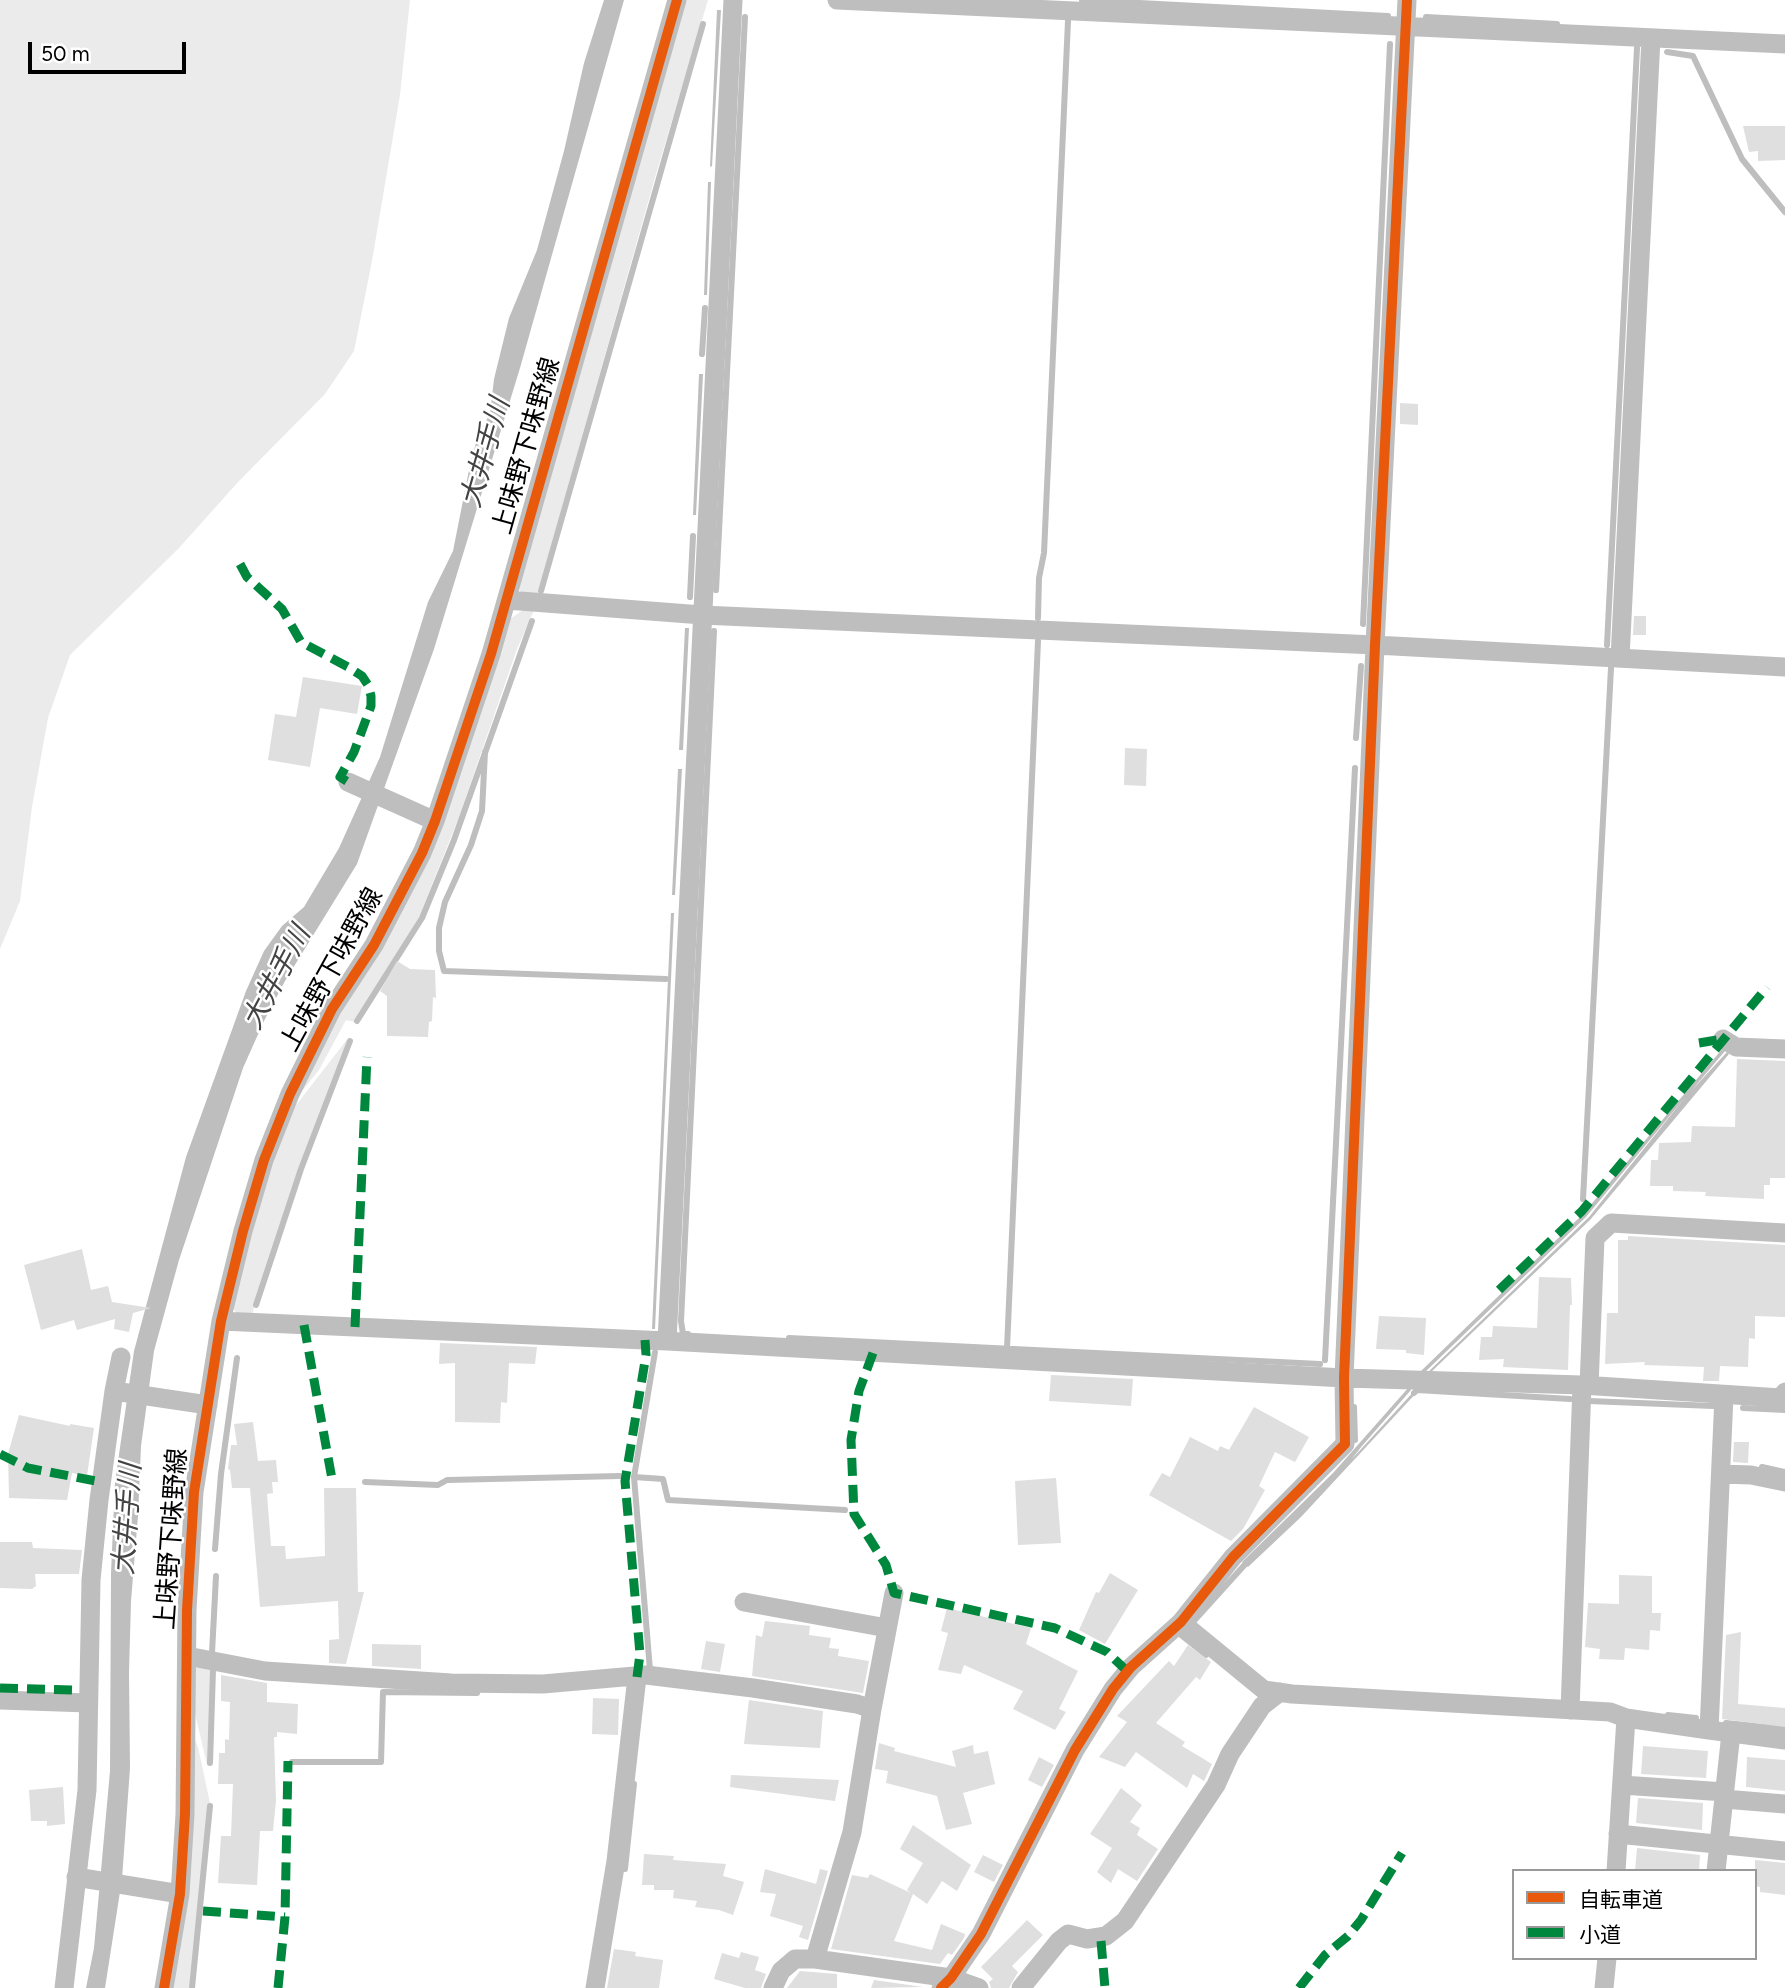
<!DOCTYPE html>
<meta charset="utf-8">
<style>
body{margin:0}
#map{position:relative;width:1785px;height:1988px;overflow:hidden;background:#fff;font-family:Figtree,"Noto Sans JP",sans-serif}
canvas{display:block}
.legend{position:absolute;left:1512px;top:1869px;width:245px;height:91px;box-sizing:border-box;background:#fff;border:2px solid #999;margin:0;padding:9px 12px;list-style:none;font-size:21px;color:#000}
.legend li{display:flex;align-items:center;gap:14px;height:35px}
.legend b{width:35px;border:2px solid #999}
.scale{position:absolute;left:28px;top:42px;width:158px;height:32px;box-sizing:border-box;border:4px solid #000;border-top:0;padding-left:9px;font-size:21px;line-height:24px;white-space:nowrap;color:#000;-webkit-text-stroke:5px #fff;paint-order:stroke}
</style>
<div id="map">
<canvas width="1785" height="1988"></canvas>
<ul class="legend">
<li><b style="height:9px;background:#e8590c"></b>自転車道</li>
<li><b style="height:9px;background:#00873e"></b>小道</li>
</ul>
<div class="scale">50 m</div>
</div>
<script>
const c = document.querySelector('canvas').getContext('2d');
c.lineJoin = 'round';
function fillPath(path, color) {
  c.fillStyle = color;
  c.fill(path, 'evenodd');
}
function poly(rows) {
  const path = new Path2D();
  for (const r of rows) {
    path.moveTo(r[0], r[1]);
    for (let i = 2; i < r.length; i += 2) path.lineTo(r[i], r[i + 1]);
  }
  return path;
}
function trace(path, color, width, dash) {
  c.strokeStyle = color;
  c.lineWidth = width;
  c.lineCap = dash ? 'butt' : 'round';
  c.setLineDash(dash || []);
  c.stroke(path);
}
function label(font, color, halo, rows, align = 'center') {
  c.font = font + ' Figtree,"Noto Sans JP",sans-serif';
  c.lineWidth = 5;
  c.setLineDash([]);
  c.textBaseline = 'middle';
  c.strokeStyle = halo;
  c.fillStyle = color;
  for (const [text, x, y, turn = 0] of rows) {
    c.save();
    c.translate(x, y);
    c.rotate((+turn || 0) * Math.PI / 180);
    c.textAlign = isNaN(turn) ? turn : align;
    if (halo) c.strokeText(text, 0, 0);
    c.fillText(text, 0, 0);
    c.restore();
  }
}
fillPath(poly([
 [0,0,410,0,400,95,372,261,354,351,325,394,239,481,179,548,70,655,48,718,32,807,20,901,0,949],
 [683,0,708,0,656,174,536,600,524,596,519,589],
 [535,608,517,649,459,817,419,917,355,1022,346,1020,319,1070,302,1091,317,1049,408,898,510,619,523,610],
 [349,1037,295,1182,251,1318,237,1315,231,1304,254,1211,293,1109],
 [212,1663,209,1764,207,1765,190,1692,195,1669,204,1664],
 [191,1730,198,1747,210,1803,190,1988,170,1988]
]), '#ebebeb');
fillPath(poly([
 [604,0,624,0,520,368,434,649,357,864,285,981,264,1021,243,1068,179,1260,154,1351,141,1446,138,1516,131,1601,129,1672,130,1768,122,1879,105,1988,86,1988,94,1948,110,1771,111,1573,115,1482,134,1351,186,1157,246,991,264,951,282,926,304,907,339,848,380,757,428,602,453,551,470,465,477,439,490,413,494,379,509,318,537,250,564,151,584,63],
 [717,10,721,10,712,166,710,167],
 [708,182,711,182,707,295,704,295],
 [699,374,703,374,696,515,693,515],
 [685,628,689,628,683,750,679,750],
 [678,769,682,769,675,895,672,895],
 [671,913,674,913,655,1329,652,1329],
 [1723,1048,1725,1051,1692,1090,1727,1052,1729,1054,1590,1220,1429,1374,1428,1372,1589,1217,1687,1095,1586,1217,1423,1374,1421,1371,1583,1214],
 [1409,1387,1411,1390,1362,1446,1351,1460,1417,1388,1419,1390,1301,1517,1248,1567,1242,1562,1333,1473]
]), '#bebebe');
trace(poly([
 [1082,0,1388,16],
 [1426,17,1557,24],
 [1667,52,1693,56,1742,159,1785,212],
 [702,354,705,308],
 [716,590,745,17],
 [541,591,703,24],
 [690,597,693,536],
 [1038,618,1039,578,1044,553,1068,21],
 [1363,624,1390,44],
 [1607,645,1637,48],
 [1356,738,1361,666],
 [485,752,482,811,471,845,445,902,439,928,439,951,444,971,666,979],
 [357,1021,422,918,454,840,532,621],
 [1583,1199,1611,668],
 [256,1305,301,1169,350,1041],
 [688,1334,683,1334,681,1321,714,631],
 [789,1338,1320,1364],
 [1007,1348,1038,641],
 [1325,1360,1355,768],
 [1414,1393,1417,1390,1570,1399],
 [1589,1401,1713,1406],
 [1354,1407,1355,1440],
 [1743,1408,1785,1410],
 [1762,1467,1785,1472],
 [634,1477,663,1479,668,1500,845,1510],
 [365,1482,438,1485,447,1480,620,1476],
 [215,1549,221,1474,237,1358],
 [1193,1622,1249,1560],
 [1185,1630,1181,1635,1206,1655],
 [212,1653,216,1576],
 [650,1670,634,1477,655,1352],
 [1668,1715,1696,1718],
 [1726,1723,1785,1729],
 [292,1762,381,1762,383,1692,477,1693],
 [210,1763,213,1670],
 [625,1869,634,1784],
 [192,1988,210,1806]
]), '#bebebe', 6);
fillPath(poly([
 [1743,126,1785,126,1785,160,1758,161,1758,151,1749,152],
 [1400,403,1418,404,1418,425,1400,424],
 [1634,616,1646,616,1646,635,1633,635],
 [303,677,362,686,357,714,320,708,310,767,268,760,275,714,296,717],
 [1125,748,1147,749,1146,786,1124,785],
 [397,961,410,969,435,970,436,998,433,997,432,1021,429,1022,428,1037,387,1036,387,996,380,991],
 [1737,1059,1785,1061,1785,1178,1770,1178,1770,1185,1764,1185,1764,1199,1705,1196,1706,1192,1673,1191,1673,1186,1650,1186,1651,1160,1658,1160,1659,1143,1691,1142,1692,1126,1735,1127],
 [1628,1236,1785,1245,1785,1317,1755,1316,1755,1339,1749,1338,1748,1367,1720,1366,1719,1381,1703,1381,1704,1367,1644,1365,1645,1362,1605,1364,1607,1313,1618,1313,1618,1240,1628,1240],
 [82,1249,91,1290,108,1286,112,1302,151,1308,133,1313,129,1332,114,1329,115,1319,77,1330,74,1320,41,1330,24,1265],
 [1539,1277,1571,1278,1572,1305,1570,1305,1568,1370,1503,1367,1504,1359,1479,1360,1481,1337,1492,1337,1493,1326,1537,1328],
 [1379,1316,1426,1318,1424,1355,1406,1353,1406,1350,1376,1349],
 [440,1343,537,1347,535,1364,509,1363,507,1403,501,1402,500,1423,455,1422,455,1363,439,1364],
 [1051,1375,1133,1379,1131,1406,1049,1401],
 [1254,1407,1309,1437,1295,1462,1275,1452,1259,1486,1265,1490,1243,1529,1231,1541,1149,1495,1162,1473,1170,1477,1190,1437,1218,1451,1220,1446,1229,1450],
 [19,1415,70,1426,70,1424,94,1428,87,1476,72,1473,67,1500,9,1498,8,1454],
 [253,1422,258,1461,276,1460,278,1482,272,1482,273,1493,267,1494,271,1546,285,1546,286,1559,325,1556,324,1488,356,1488,358,1592,364,1592,346,1664,329,1663,329,1640,339,1639,338,1601,260,1607,250,1488,232,1488,230,1470,228,1469,231,1445,237,1445,234,1424],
 [1734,1442,1749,1442,1748,1463,1733,1462],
 [1056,1478,1061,1543,1018,1545,1015,1481],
 [0,1542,32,1542,33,1548,82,1550,79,1574,35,1574,36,1586,32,1589,0,1588],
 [1110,1573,1138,1590,1105,1644,1079,1630,1096,1592,1099,1593],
 [1619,1575,1652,1576,1652,1613,1661,1613,1660,1631,1650,1630,1649,1650,1625,1648,1624,1660,1599,1659,1600,1649,1585,1647,1588,1603,1619,1604],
 [947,1608,1031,1628,1026,1644,1078,1671,1059,1709,1066,1712,1055,1730,1013,1709,1023,1691,964,1665,961,1674,938,1670,948,1633,941,1631],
 [765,1621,810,1626,809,1635,831,1638,829,1648,839,1649,838,1656,869,1661,863,1693,752,1676,756,1635,762,1637],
 [1741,1632,1738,1704,1785,1708,1785,1727,1722,1719,1726,1635],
 [706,1641,725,1644,720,1672,701,1669],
 [372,1644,421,1645,421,1669,372,1666],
 [1188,1645,1211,1662,1200,1680,1196,1677,1156,1723,1185,1742,1182,1746,1212,1764,1204,1781,1193,1774,1187,1788,1136,1752,1125,1767,1099,1757,1127,1722,1117,1716,1169,1661,1174,1666],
 [221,1675,267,1683,267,1702,298,1704,297,1734,277,1732,277,1737,274,1737,276,1801,273,1831,260,1831,257,1885,218,1883,221,1836,231,1836,233,1784,218,1784,219,1753,225,1753,225,1739,229,1740,230,1702,221,1701],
 [593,1698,619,1699,618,1735,592,1734],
 [749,1700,823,1711,820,1748,744,1744],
 [879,1743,895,1748,894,1751,956,1767,952,1751,973,1745,974,1754,988,1751,995,1784,963,1793,972,1824,946,1830,937,1796,886,1783,888,1771,875,1769],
 [1643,1746,1708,1751,1706,1778,1641,1774],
 [1039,1757,1054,1765,1042,1787,1028,1780],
 [1747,1757,1785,1760,1785,1791,1746,1787],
 [731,1775,839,1780,835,1801,730,1787],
 [63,1787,65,1824,47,1826,47,1821,31,1821,29,1790],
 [1121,1788,1142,1805,1130,1822,1140,1828,1137,1835,1158,1849,1137,1881,1118,1869,1111,1883,1097,1872,1112,1848,1090,1834],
 [1638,1798,1703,1803,1702,1830,1636,1823],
 [913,1825,971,1865,957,1891,942,1881,927,1904,913,1894,894,1941,932,1950,941,1924,965,1934,964,1938,952,1955,948,1953,940,1964,831,1949,852,1875,868,1878,870,1874,911,1893,907,1890,923,1863,900,1849],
 [1637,1848,1700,1855,1699,1871,1635,1871],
 [644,1854,674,1856,673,1860,726,1864,723,1876,744,1882,733,1915,719,1910,695,1907,697,1901,673,1898,674,1890,654,1890,654,1885,642,1885],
 [983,1855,1003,1865,994,1882,974,1872],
 [1755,1860,1785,1863,1785,1895,1760,1892,1760,1887,1755,1886],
 [765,1869,816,1884,820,1869,828,1871,808,1940,799,1937,803,1926,770,1916,776,1894,760,1892],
 [1027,1920,1043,1935,1012,1966,1018,1972,1009,1988,991,1988,989,1982,993,1979,981,1967],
 [614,1949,636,1952,635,1956,663,1960,659,1988,607,1988],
 [741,1952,759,1957,755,1970,766,1974,761,1988,745,1988,714,1979,722,1953,739,1958],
 [800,1971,837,1974,837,1988,787,1988],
 [874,1980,923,1987,871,1988]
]), '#dfdfdf');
trace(poly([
 [837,0,1785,44],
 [507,600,702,615,1375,645,1785,667],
 [1620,658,1651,38],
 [348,782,435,821],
 [1723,1039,1736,1047,1785,1049],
 [221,1321,667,1341,1344,1378,1582,1385,1781,1398,1785,1392],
 [667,1341,733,0],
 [1589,1386,1595,1238,1611,1223,1785,1233],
 [114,1391,208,1405],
 [1724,1396,1709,1730,1785,1740],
 [1721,1474,1751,1475,1785,1482],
 [744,1602,887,1628],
 [1181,1622,1264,1690,1292,1694,1610,1712,1626,1718,1709,1730],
 [187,1656,265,1671,451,1683,543,1684,646,1675,753,1688,857,1704,872,1709,852,1832,815,1959],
 [0,1700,88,1703],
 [872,1709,894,1593],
 [1570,1710,1582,1385],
 [1622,1785,1725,1792],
 [1724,1799,1785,1804],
 [1618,1834,1785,1851],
 [1616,1871,1626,1718],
 [1716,1871,1731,1733],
 [76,1877,180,1894],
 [64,1988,87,1790,91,1580,99,1500,114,1391,121,1357],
 [164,1988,180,1894,185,1814,187,1610,194,1492,221,1321,243,1231,264,1160,290,1094,332,1009,374,945,422,853,435,821,491,654,677,0],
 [595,1988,616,1861,637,1677],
 [773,1988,781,1971,795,1959,815,1959,951,1978,979,1988],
 [941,1988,951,1978,981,1934,1075,1750,1113,1689,1131,1667,1181,1622,1233,1557,1345,1444,1344,1378,1375,645,1407,0],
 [1021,1988,1059,1941,1068,1934,1087,1939,1106,1936,1125,1921,1216,1785,1230,1754,1262,1706,1280,1692],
 [1604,1988,1607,1958]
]), '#bebebe', 19);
trace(poly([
 [240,564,247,577,282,609,301,642,348,667,362,676,368,685,371,696,371,706,354,752,340,777,348,782],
 [1699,1043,1723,1039],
 [1499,1290,1582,1211,1767,987],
 [304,1325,332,1479],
 [355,1327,367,1057],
 [873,1353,859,1391,851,1440,854,1514,886,1565,894,1593,1055,1628,1107,1652,1128,1672],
 [0,1454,28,1468,101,1482],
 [637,1677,640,1654,625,1481,646,1355,645,1340],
 [0,1688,76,1690],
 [203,1911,285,1917],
 [1101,1941,1105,1988],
 [278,1988,285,1917,288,1761],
 [1299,1988,1325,1955,1348,1936,1361,1920,1402,1853]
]), '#00873e', 9, [18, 9]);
trace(poly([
 [164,1988,180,1894,185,1814,187,1610,194,1492,221,1321,243,1231,264,1160,290,1094,332,1009,374,945,422,853,435,821,491,654,677,0],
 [941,1988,951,1978,981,1934,1075,1750,1113,1689,1131,1667,1181,1622,1233,1557,1345,1444,1344,1378,1375,645,1407,0]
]), '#e8590c', 10);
label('26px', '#000', '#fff', [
 ["上味野下味野線",527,446,-74],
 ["上味野下味野線",332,970,-61],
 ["上味野下味野線",172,1539,-86]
]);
label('italic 28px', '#434343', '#fff', [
 ["大井手川",486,453,-74],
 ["大井手川",277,978,-62],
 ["大井手川",128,1519,-86]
]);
</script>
